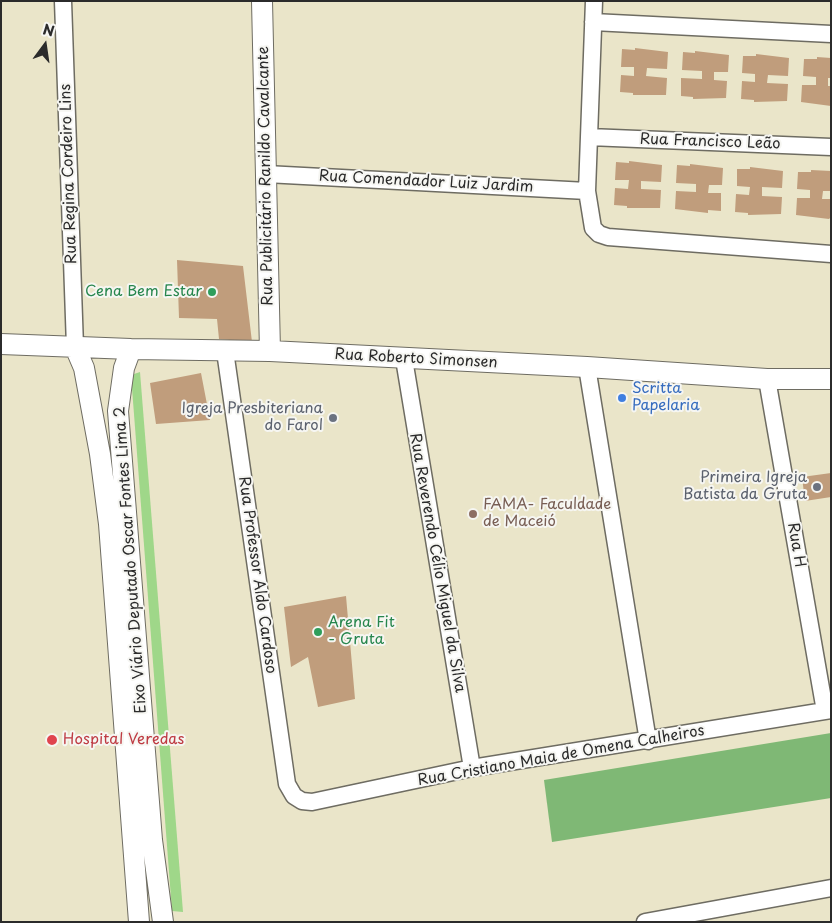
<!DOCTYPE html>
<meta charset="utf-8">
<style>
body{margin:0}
#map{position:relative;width:832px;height:923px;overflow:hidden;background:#eae5c9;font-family:"Playpen Sans",sans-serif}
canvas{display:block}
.frame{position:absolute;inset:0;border:2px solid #2b2b2b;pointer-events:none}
.north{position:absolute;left:20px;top:20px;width:50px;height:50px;-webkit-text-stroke:4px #f6f6f2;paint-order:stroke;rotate:14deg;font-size:14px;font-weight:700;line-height:20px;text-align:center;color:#2b2b2b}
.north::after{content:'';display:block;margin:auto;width:18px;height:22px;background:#2b2b2b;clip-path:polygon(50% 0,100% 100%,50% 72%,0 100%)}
</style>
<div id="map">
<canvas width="832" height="923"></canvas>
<div class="frame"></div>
<div class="north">N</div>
</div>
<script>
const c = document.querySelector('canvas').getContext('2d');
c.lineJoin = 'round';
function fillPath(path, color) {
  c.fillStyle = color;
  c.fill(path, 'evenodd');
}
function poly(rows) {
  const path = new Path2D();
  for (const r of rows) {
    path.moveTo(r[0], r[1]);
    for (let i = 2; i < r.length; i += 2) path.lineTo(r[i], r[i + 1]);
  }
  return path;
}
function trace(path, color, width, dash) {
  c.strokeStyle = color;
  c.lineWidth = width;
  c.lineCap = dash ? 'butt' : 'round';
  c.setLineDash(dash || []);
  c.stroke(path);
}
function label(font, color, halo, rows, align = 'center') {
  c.font = font + ' "Playpen Sans",sans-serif';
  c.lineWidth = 4;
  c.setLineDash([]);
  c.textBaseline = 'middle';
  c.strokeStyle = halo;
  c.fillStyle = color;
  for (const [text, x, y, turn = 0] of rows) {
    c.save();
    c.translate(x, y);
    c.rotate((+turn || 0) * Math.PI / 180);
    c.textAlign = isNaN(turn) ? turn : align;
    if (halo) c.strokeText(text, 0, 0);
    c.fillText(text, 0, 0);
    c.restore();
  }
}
fillPath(poly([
 [140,372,183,912,172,911,131,375]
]), '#9fd789');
fillPath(poly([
 [831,733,831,798,552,842,544,780]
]), '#7fb875');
fillPath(poly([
 [635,48,668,52,667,69,647,68,646,76,667,78,666,95,633,95,633,93,620,92,621,75,634,76,634,67,621,67,622,49,635,50],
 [695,51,729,55,728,72,714,72,714,80,727,81,726,98,693,99,693,97,681,96,681,78,702,79,702,71,682,70,683,52,695,53],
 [756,54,789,58,788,76,768,75,767,83,788,84,787,101,754,102,754,100,741,99,742,81,755,82,755,74,742,73,743,56,756,56],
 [817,57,831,58,831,78,828,78,828,86,831,86,831,106,801,102,802,85,816,85,816,77,803,76,804,59,817,59],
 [629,161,662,165,661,182,641,181,641,189,661,190,660,208,627,208,627,206,614,205,615,188,628,189,629,180,615,180,616,162,629,163],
 [690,164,723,168,722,185,709,185,708,193,721,193,721,211,708,210,708,213,675,209,676,191,696,192,696,184,676,183,677,165,690,166],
 [750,167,783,171,782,188,762,187,762,196,782,197,781,214,748,215,748,213,735,212,736,194,749,195,750,187,737,186,737,169,750,169],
 [811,170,831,171,831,191,823,191,822,199,831,199,831,217,829,219,796,215,797,198,810,198,810,190,797,189,798,172,811,172],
 [177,260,243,266,252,342,219,339,217,319,179,318],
 [201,373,210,420,156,424,150,383],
 [831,473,831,497,805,501,802,477],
 [346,596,355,699,318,707,308,657,291,667,284,607]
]), '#c09d7c');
const minor = poly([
 [63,1,75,347],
 [594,1,587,191,593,228,599,234,608,237,831,254],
 [593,22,831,34],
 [589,137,831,147],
 [266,174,587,191],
 [225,351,287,784,294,796,302,801,312,802,472,768,831,710],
 [404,359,472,768],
 [587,367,648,741],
 [767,379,825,711],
 [645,922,831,888]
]);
const tertiary = poly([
 [262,1,270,351],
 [1,344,131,349,270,351,587,367,767,379,831,379],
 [75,347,84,368,100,454,109,524,139,922],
 [131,349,124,368,118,411,152,840,163,922]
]);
trace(minor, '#6e6c62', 19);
trace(tertiary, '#6e6c62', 22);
trace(minor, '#fff', 16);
trace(tertiary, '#fff', 20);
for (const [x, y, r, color] of [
 [212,292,5,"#2e9e5b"],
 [622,398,5,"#3f7fe0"],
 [333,418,5,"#6b7280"],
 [817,487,5,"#6b7280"],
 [473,514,5,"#8d6e63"],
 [318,632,5,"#2e9e5b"],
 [52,740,6,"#e0444e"]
]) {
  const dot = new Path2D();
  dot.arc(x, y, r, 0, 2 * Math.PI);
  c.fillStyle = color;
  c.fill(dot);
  trace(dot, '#f6f6f2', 2);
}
label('15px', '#2b2b2b', '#f6f6f2', [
 ["Rua Francisco Leão",710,142,2],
 ["Rua Regina Cordeiro Lins",69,174,-92],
 ["Rua Publicitário Ranildo Cavalcante",266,176,-91],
 ["Rua Comendador Luiz Jardim",426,182,3],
 ["Rua Roberto Simonsen",416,359,3],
 ["Rua H",796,545,80],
 ["Eixo Viário Deputado Oscar Fontes Lima 2",131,560,-94],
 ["Rua Reverendo Célio Miguel da Silva",437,563,80],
 ["Rua Professor Aldo Cardoso",257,575,82],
 ["Rua Cristiano Maia de Omena Calheiros",561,756,-10]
]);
label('15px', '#27864d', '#f6f6f2', [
 ["Cena Bem Estar",202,292],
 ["Arena Fit",328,623,"left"],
 ["- Gruta",328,640,"left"]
], 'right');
label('15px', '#366cbe', '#f6f6f2', [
 ["Scritta",632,389],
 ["Papelaria",632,406]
], 'left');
label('15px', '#5b616d', '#f6f6f2', [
 ["Igreja Presbiteriana",323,409],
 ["do Farol",323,426],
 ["Primeira Igreja",807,478],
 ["Batista da Gruta",807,495]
], 'right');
label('15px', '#785e54', '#f6f6f2', [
 ["FAMA- Faculdade",483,505],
 ["de Maceió",483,522]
], 'left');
label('15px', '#be3a42', '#f6f6f2', [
 ["Hospital Veredas",63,740]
], 'left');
</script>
